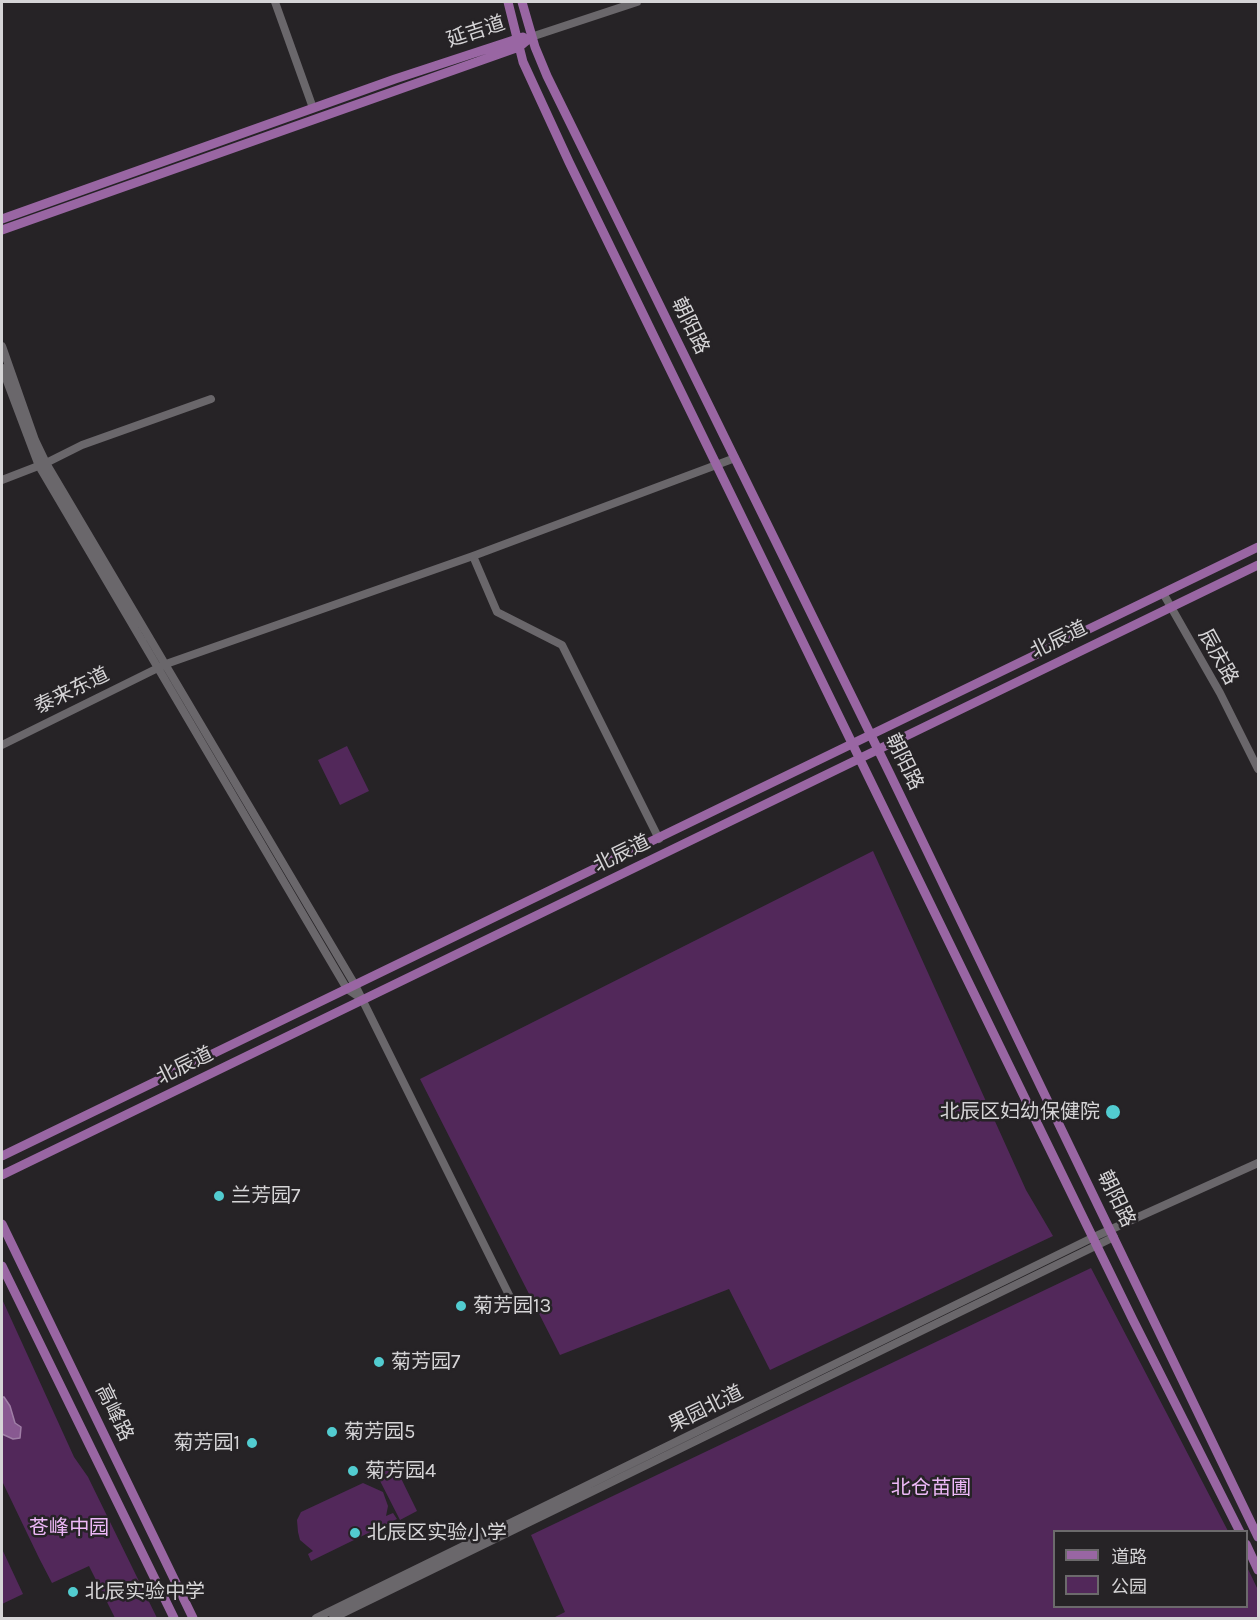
<!DOCTYPE html>
<meta charset="utf-8">
<style>
body{margin:0}
#map{position:relative;width:1260px;height:1620px;overflow:hidden;background:#262326;font-family:Karla,"Noto Sans SC",sans-serif}
canvas{display:block}
.frame{position:absolute;inset:0;border:3px solid #d5d4d6;pointer-events:none}
.legend{position:absolute;left:1053px;top:1530px;width:195px;height:78px;box-sizing:border-box;background:#262326;border:2px solid #6c6a6c;margin:0;padding:8px 10px;list-style:none;font-size:18px;color:#d5d4d6}
.legend li{display:flex;align-items:center;gap:12px;height:30px}
.legend b{width:30px;border:2px solid #6c6a6c}
</style>
<div id="map">
<canvas width="1260" height="1620"></canvas>
<div class="frame"></div>
<ul class="legend">
<li><b style="height:8px;background:#9966a3"></b>道路</li>
<li><b style="height:16px;background:#52285a"></b>公园</li>
</ul>
</div>
<script>
const c = document.querySelector('canvas').getContext('2d');
c.lineJoin = 'round';
function fillPath(path, color) {
  c.fillStyle = color;
  c.fill(path, 'evenodd');
}
function poly(rows) {
  const path = new Path2D();
  for (const r of rows) {
    path.moveTo(r[0], r[1]);
    for (let i = 2; i < r.length; i += 2) path.lineTo(r[i], r[i + 1]);
  }
  return path;
}
function trace(path, color, width, dash) {
  c.strokeStyle = color;
  c.lineWidth = width;
  c.lineCap = dash ? 'butt' : 'round';
  c.setLineDash(dash || []);
  c.stroke(path);
}
function label(font, color, halo, rows, align = 'center') {
  c.font = font + ' Karla,"Noto Sans SC",sans-serif';
  c.lineWidth = 5;
  c.setLineDash([]);
  c.textBaseline = 'middle';
  c.strokeStyle = halo;
  c.fillStyle = color;
  for (const [text, x, y, turn = 0] of rows) {
    c.save();
    c.translate(x, y);
    c.rotate((+turn || 0) * Math.PI / 180);
    c.textAlign = isNaN(turn) ? turn : align;
    if (halo) c.strokeText(text, 0, 0);
    c.fillText(text, 0, 0);
    c.restore();
  }
}
fillPath(poly([
 [347,746,369,791,340,805,318,760],
 [873,851,1026,1190,1053,1236,770,1370,729,1289,560,1355,420,1079],
 [1091,1268,1228,1531,1054,1532,1054,1606,1246,1606,1247,1567,1258,1590,1258,1618,553,1618,565,1612,531,1535],
 [2,1299,74,1457,88,1477,157,1618,115,1618,89,1566,52,1583,39,1558,2,1481],
 [395,1466,417,1511,400,1520,377,1475],
 [363,1483,383,1492,388,1506,386,1516,393,1513,397,1519,311,1561,308,1554,313,1551,300,1540,298,1532,297,1520,301,1512],
 [2,1549,23,1594,2,1604]
]), '#52285a');
const water = poly([
 [2,1397,4,1397,10,1406,15,1423,21,1427,20,1438,13,1439,2,1434,2,1397]
]);
fillPath(water, '#885991');
trace(water, '#9f7ea6', 1.5);
trace(poly([
 [275,2,313,108],
 [531,37,637,2],
 [2,346,35,440,46,463,355,985,515,1307],
 [2,368,39,466,347,989,362,999],
 [2,480,46,463,82,445,211,399],
 [473,556,497,612,562,645,659,839],
 [1163,593,1220,693,1258,769],
 [2,745,166,664,473,556,735,458],
 [316,1618,1094,1237,1258,1163],
 [333,1618,1114,1237]
]), '#6a676b', 8);
trace(poly([
 [508,2,523,62,569,162,1133,1320,1240,1532],
 [522,2,535,47,547,76,890,774,1258,1537],
 [2,219,395,79,523,37],
 [2,230,519,47,531,37],
 [2,1156,1258,547],
 [2,1175,1258,565],
 [2,1224,193,1618],
 [2,1266,174,1618],
 [1246,1544,1258,1570]
]), '#9966a3', 9);
for (const [x, y, r, color] of [
 [1113,1112,8,"#52ccd0"],
 [219,1196,6,"#52ccd0"],
 [461,1306,6,"#52ccd0"],
 [379,1362,6,"#52ccd0"],
 [332,1432,6,"#52ccd0"],
 [252,1443,6,"#52ccd0"],
 [353,1471,6,"#52ccd0"],
 [355,1533,6,"#52ccd0"],
 [73,1592,6,"#52ccd0"]
]) {
  const dot = new Path2D();
  dot.arc(x, y, r, 0, 2 * Math.PI);
  c.fillStyle = color;
  c.fill(dot);
  trace(dot, '#262326', 2);
}
label('20px', '#d5d4d6', '#262326', [
 ["延吉道",476,32,-18],
 ["朝阳路",690,326,64],
 ["北辰道",1059,640,-26],
 ["辰庆路",1218,657,61],
 ["泰来东道",72,691,-26],
 ["朝阳路",904,762,64],
 ["北辰道",622,854,-26],
 ["北辰道",185,1066,-26],
 ["朝阳路",1116,1199,64],
 ["果园北道",706,1409,-26],
 ["高峰路",114,1413,64]
]);
label('20px', '#d5d4d6', '#262326', [
 ["北辰区妇幼保健院",1100,1112,"right"],
 ["兰芳园7",231,1196],
 ["菊芳园13",473,1306],
 ["菊芳园7",391,1362],
 ["菊芳园5",344,1432],
 ["菊芳园1",240,1443,"right"],
 ["菊芳园4",365,1471],
 ["北辰区实验小学",367,1533],
 ["北辰实验中学",85,1592]
], 'left');
label('20px', '#edb8f7', '#262326', [
 ["北仓苗圃",931,1488],
 ["苍峰中园",69,1528]
]);
</script>
